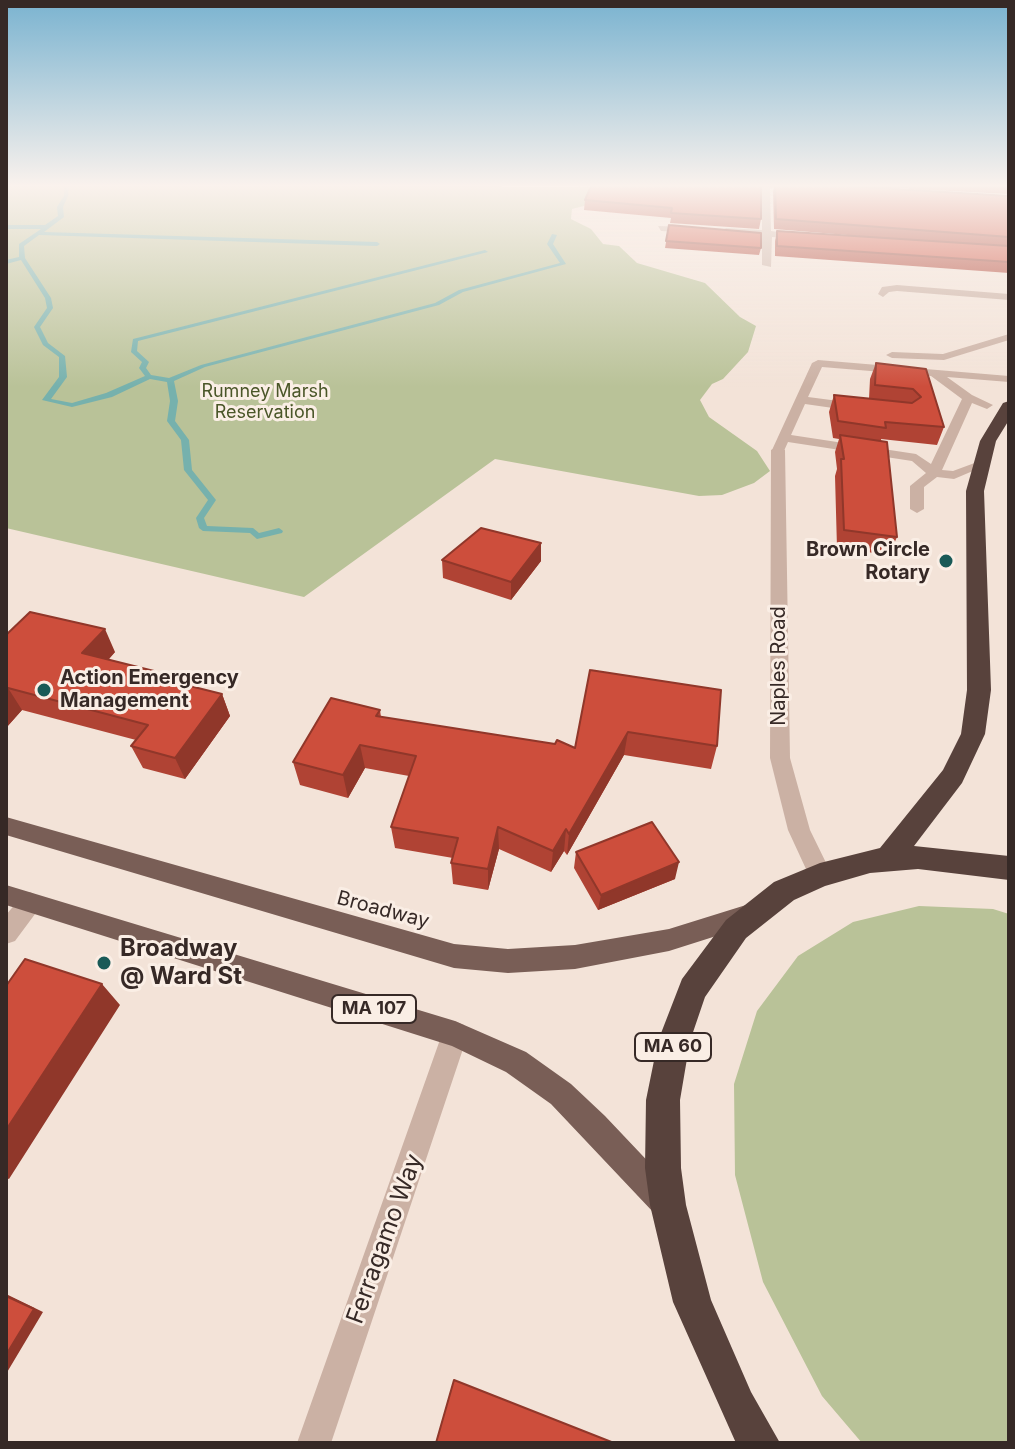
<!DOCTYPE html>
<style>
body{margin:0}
#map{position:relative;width:1015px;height:1449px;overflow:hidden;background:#f3e3d8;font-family:Inter,sans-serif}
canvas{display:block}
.frame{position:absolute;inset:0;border:8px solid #362926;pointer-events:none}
</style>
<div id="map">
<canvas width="1015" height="1449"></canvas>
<div class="frame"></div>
</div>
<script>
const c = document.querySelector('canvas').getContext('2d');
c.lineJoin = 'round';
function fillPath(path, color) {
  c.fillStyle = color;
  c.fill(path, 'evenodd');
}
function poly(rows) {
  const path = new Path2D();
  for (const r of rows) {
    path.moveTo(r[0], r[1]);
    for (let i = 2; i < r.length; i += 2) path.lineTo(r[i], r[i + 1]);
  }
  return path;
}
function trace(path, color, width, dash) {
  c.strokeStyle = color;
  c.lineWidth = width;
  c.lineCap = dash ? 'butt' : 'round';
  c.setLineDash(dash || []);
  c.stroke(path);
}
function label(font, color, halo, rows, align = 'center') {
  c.font = font + ' Inter,sans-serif';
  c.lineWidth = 6;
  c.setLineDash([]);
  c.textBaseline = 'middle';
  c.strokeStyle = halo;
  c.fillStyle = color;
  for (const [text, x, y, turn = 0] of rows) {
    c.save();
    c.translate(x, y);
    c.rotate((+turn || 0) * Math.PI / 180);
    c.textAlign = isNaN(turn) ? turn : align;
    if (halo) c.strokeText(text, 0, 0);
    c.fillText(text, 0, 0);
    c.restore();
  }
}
fillPath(poly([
 [6,184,594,187,610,199,572,209,571,219,591,229,603,244,619,246,637,263,705,283,740,317,756,326,748,352,723,379,712,384,700,400,709,417,757,451,770,471,754,483,722,495,699,496,495,459,304,597,6,528],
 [919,906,993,909,1009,914,1009,1443,862,1443,822,1396,763,1282,735,1175,734,1084,757,1011,798,956,853,922]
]), '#b9c298');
fillPath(poly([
 [65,184,69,184,68,196,63,207,64,217,44,232,377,242,380,244,377,246,39,235,24,246,25,258,51,298,53,308,40,327,48,343,65,356,67,377,51,399,72,403,106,393,145,376,139,368,142,362,131,352,133,339,485,250,488,252,138,341,137,351,149,362,146,368,151,375,169,378,201,365,435,303,459,290,560,263,547,244,552,234,557,235,553,244,566,264,463,292,439,305,205,367,174,381,178,401,175,421,189,440,192,470,216,500,204,518,207,526,253,528,259,533,279,528,283,531,282,533,257,539,250,533,203,531,199,528,196,518,208,500,184,470,181,440,167,421,170,401,167,382,150,379,112,397,72,407,42,400,59,377,59,357,43,345,34,327,47,308,45,298,21,260,6,264,6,260,19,257,19,244,41,229,6,229,6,225,45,225,58,216,57,207,64,196,65,184]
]), '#76b1ad');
fillPath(poly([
 [897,285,1009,294,1009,300,897,291,889,292,883,297,878,294,882,287,897,285],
 [1009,334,1009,340,944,360,892,358,886,355,892,352,943,354,1009,334],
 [818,360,1009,376,1009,382,947,377,972,395,993,405,987,409,972,403,942,470,953,471,980,461,987,465,954,479,937,477,924,487,924,509,917,513,910,509,910,486,926,473,912,461,788,442,783,453,773,453,772,450,812,363,818,360],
 [822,367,931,376,962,399,931,464,916,454,791,435,805,404,854,411,860,407,854,403,808,397,822,367]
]), '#cbb1a4');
fillPath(poly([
 [744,184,805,187,801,190,770,188,771,231,807,236,802,239,772,237,771,267,762,265,762,236,721,231,726,228,762,230,762,187,744,184],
 [658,226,694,227,699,230,694,233,661,231,658,226],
 [778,446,785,450,790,758,810,830,832,875,828,882,820,885,812,882,788,830,770,758,771,450,778,446],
 [30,892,38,896,42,903,38,910,15,941,6,944,6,915,22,896,30,892],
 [455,1021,464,1025,468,1034,331,1443,297,1443,442,1034,446,1025,455,1021]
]), '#cbb1a4');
fillPath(poly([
 [6,817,454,944,508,949,575,945,669,929,746,905,754,908,758,916,754,924,669,951,575,969,508,973,454,968,6,835,6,817],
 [6,885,455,1021,526,1052,571,1084,605,1116,676,1191,680,1202,676,1213,665,1217,654,1213,551,1104,506,1072,452,1046,6,905,6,885]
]), '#795e56');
fillPath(poly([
 [1009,401,1009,420,996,441,984,491,991,690,985,734,962,783,914,846,1009,856,1009,880,918,869,870,873,825,886,794,900,746,938,705,997,690,1041,680,1100,681,1168,686,1205,711,1300,751,1392,780,1443,736,1443,673,1302,650,1205,645,1168,646,1100,658,1041,682,979,726,920,774,882,820,863,880,848,943,770,961,734,967,690,966,491,980,441,1003,403,1009,401]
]), '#58423c');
fillPath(poly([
 [592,184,761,219,759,229,670,223,671,218,584,210,585,200],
 [775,184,1009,184,1009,194,854,186,1009,196,1009,273,775,256,775,241,777,231,884,238,774,229,773,191],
 [669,225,761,248,759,255,665,248],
 [876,363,926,369,944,427,937,445,881,439,897,537,889,555,837,548,835,476,837,469,835,452,839,439,833,438,829,412,834,395,869,399,870,379],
 [541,543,541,561,511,600,443,578,442,560],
 [6,635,115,652,108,660,154,671,157,678,222,694,230,716,185,779,143,768,131,746,136,740,22,710,6,728],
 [590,670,717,746,711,769,624,755,567,855,564,851,551,872,499,849,488,890,453,884,451,863,453,858,395,848,391,827,409,776,365,768,348,798,300,785,293,762,380,710,381,717,575,748],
 [576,852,675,879,598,910,574,868]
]), '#b04334');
fillPath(poly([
 [541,543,541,561,511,600,511,582],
 [105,629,115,652,94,676,82,653],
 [8,688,22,710,6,728,6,690],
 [222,694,230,716,185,779,175,758],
 [628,732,624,755,567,855,569,834],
 [360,745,365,768,348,798,343,775],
 [498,827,499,849,488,890,488,869],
 [566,829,564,851,551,872,553,851],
 [679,862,675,879,598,910,601,895],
 [102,984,120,1005,9,1179,6,1178,6,1130],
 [6,1294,43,1312,6,1374]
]), '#90372a');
const building = poly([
 [592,184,761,184,761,219,671,213,672,208,585,200,592,184],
 [775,184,815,184,1009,196,1009,237,776,219,775,184],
 [669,225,761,233,761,248,666,241,669,225],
 [777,231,1009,246,1009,262,777,246,777,231],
 [876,363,926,369,944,427,885,422,886,428,838,421,834,395,912,403,921,397,913,389,875,385,876,363],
 [840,435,887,442,897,537,844,530,841,459,844,459,840,435],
 [481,528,541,543,511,582,442,560,481,528],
 [30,612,105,629,82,653,154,671,150,676,222,694,175,758,131,746,148,725,8,688,6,690,6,635,30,612],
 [590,670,721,690,717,746,628,732,569,834,566,829,553,851,498,827,488,869,451,863,458,838,391,827,416,756,360,745,343,775,293,762,331,698,380,710,376,716,555,744,557,740,575,748,590,670],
 [652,822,679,862,601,895,576,852,652,822],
 [25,959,102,984,6,1130,6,986,25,959],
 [6,1296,34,1309,6,1355,6,1296],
 [454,1380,614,1443,436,1443,454,1380]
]);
fillPath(building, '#cd4e3c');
trace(building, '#90372a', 2);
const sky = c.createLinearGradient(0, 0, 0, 387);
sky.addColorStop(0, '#7ab3d0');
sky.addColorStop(0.48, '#faf2ed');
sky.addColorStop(1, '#faf2ed00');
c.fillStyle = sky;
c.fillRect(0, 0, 1015, 387);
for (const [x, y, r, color] of [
 [946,561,8,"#195a57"],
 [44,690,8,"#195a57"],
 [104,963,8,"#195a57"]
]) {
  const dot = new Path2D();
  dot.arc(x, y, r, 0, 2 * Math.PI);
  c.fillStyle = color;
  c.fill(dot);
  trace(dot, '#faeee5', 3);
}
label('18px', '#4a5628', '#faeee5', [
 ["Rumney Marsh",265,392],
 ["Reservation",265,413]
]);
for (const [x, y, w] of [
 [374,1009,84],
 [673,1047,76]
]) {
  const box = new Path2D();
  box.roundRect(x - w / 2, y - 14, w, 28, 6);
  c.fillStyle = '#faeee5';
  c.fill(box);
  trace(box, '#362926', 2);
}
label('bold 18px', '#362926', null, [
 ["MA 107",374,1009],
 ["MA 60",673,1047]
]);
label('bold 20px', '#362926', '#faeee5', [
 ["Brown Circle",930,550],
 ["Rotary",930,573],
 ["Action Emergency",60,678,"left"],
 ["Management",60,701,"left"]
], 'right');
label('20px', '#362926', '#faeee5', [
 ["Naples Road",779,666,-90],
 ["Broadway",383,910,15]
]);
label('bold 24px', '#362926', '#faeee5', [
 ["Broadway",120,949],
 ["@ Ward St",120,977]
], 'left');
label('24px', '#362926', '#faeee5', [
 ["Ferragamo Way",385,1239,-70]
]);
</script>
